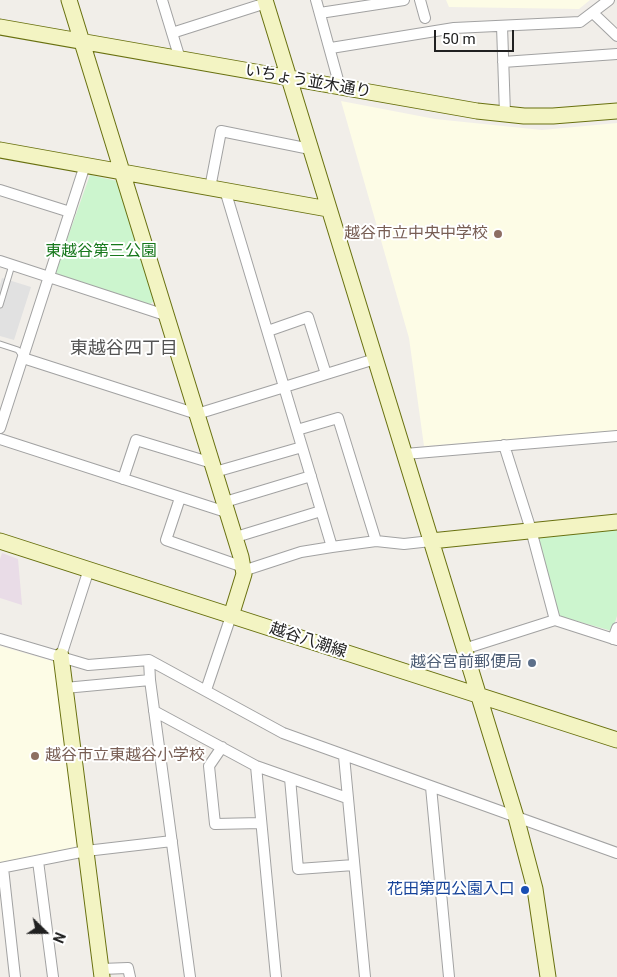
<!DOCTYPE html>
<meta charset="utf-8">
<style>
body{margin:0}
#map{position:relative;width:617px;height:977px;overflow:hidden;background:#f1eee9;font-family:Roboto,sans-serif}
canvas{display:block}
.north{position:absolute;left:20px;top:907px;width:50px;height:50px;-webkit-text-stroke:4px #fff;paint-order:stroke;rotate:112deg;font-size:14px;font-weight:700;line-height:20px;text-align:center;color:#212121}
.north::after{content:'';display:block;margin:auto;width:18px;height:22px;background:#212121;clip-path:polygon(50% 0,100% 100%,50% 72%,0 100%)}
.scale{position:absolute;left:434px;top:30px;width:80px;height:22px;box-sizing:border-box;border:2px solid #212121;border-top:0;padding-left:6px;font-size:15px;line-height:18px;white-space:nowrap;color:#212121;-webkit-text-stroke:4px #fff;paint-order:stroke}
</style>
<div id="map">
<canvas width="617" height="977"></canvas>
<div class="north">N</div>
<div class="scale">50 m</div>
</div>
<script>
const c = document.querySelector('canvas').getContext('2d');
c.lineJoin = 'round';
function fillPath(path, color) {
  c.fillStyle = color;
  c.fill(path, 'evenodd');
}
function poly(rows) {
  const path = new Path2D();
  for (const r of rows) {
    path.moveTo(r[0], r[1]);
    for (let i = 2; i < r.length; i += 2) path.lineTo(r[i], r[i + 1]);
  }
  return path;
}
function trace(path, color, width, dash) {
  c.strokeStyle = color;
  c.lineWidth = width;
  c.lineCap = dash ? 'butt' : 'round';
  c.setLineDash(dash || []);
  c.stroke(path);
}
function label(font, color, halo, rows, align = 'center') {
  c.font = font + ' Roboto,"Noto Sans JP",sans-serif';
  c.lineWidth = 4;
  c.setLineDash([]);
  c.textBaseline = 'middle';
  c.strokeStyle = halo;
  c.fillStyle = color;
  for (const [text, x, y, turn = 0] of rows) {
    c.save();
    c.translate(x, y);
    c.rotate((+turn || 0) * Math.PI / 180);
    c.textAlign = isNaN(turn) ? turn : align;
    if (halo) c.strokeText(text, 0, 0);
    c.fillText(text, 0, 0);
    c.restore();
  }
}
fillPath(poly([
 [2,553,18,559,22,605,0,598,0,559]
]), '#e9dce7');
fillPath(poly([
 [446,0,590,0,579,9,449,7],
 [341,101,435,119,542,130,617,123,617,431,424,446,409,338],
 [0,646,59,663,82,849,0,865]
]), '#fdfce6');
fillPath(poly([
 [90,175,117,181,155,300,148,306,54,276],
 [617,527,617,616,612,631,559,616,537,534]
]), '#ccf5ce');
fillPath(poly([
 [2,278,31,287,14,340,0,336,0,285]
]), '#e1e1e1');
const lane = poly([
 [0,305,12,265],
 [0,344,18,350,22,356]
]);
const street = poly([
 [162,0,180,59],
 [316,0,340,87],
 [420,0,425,18],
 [320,13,404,0],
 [593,13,617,36],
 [502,26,505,114],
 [172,33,266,3],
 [331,48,454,28,580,22,609,0],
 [503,62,617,54],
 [210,188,221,131,310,149],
 [0,190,70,212],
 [225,190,332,547],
 [0,261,165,315],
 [268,331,308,317,326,374],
 [23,358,197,414,375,359],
 [0,428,85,165],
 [297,430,338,418,376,541],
 [0,439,229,513],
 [504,445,531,530,555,620],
 [405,454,617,436],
 [215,472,302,447],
 [123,479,136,440,212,463],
 [180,498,166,540,249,569,301,552,332,547,376,541,404,544,431,541],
 [225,502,311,476],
 [236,537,321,511],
 [0,639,88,665,149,660,283,733,617,853],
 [613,639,617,628],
 [464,649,555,620,617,640],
 [61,656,89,569],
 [149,660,150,680,190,977],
 [65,688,150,680],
 [206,690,231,616],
 [154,711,256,766,347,798],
 [222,747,209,766,215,824,261,823],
 [344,756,365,977],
 [256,766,276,977],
 [290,778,298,869,354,865],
 [431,787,449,977],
 [38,861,53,977],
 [0,868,86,851,172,841],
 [3,868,15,977],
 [101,969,128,968,130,977]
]);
const secondary = poly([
 [69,0,241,557,244,574,231,616],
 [265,0,516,817,535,889,548,977],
 [0,27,477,111,524,116,553,116,617,111],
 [0,150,328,209],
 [0,541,617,740],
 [431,541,617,522],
 [61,656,102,977]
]);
trace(lane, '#a2a2a2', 7);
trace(street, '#a2a2a2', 12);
trace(secondary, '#697110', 17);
trace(lane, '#fff', 5);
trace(street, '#fff', 10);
trace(secondary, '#f3f4c3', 15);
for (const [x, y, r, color] of [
 [498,234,5,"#8d6e63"],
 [532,663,5,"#5c6f8a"],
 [35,756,5,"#8d6e63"],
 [525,890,5,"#1a4fb4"]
]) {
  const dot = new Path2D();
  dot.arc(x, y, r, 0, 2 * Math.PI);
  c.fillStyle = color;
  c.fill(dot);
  trace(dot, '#fff', 2);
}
label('16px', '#212121', '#fff', [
 ["いちょう並木通り",308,82,10],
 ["越谷八潮線",308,641,18]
]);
label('16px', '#785e54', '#fff', [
 ["越谷市立中央中学校",488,234],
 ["越谷市立東越谷小学校",45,756,"left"]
], 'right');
label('16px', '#17781c', '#fff', [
 ["東越谷第三公園",101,252]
]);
label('16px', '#4e5e75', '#fff', [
 ["越谷宮前郵便局",522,663]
], 'right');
label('16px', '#164399', '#fff', [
 ["花田第四公園入口",515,890]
], 'right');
label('18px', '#545454', '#fff', [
 ["東越谷四丁目",124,349]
]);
</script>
